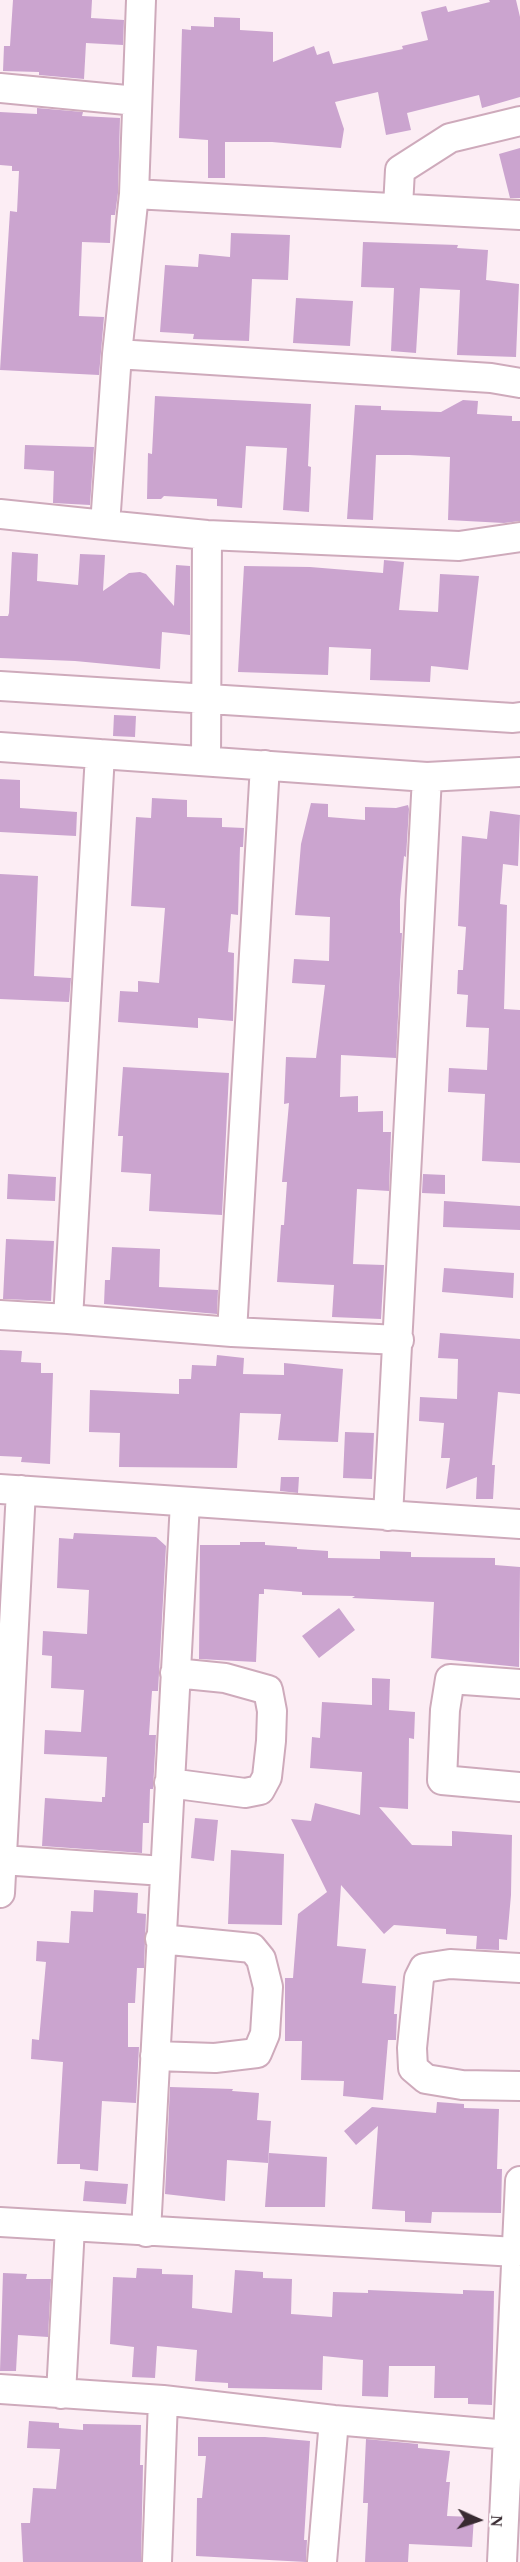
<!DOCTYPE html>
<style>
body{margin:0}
#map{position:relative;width:520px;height:2562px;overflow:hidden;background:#fcedf4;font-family:"Times New Roman",serif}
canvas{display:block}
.north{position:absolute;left:448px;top:2490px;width:60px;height:60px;-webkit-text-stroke:4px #fff;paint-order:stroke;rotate:93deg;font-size:16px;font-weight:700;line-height:24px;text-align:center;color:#382a31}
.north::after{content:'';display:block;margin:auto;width:21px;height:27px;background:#382a31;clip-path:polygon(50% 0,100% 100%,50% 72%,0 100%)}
</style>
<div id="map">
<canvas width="520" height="2562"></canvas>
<div class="north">N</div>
</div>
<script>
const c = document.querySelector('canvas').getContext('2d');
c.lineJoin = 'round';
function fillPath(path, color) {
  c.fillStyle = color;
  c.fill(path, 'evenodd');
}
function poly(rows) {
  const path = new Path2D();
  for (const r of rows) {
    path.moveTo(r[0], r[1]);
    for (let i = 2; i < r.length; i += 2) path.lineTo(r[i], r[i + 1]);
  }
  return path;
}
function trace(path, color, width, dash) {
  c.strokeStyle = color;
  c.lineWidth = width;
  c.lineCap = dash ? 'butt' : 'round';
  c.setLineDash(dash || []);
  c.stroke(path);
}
fillPath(poly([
 [13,0,92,0,91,18,124,20,123,45,86,43,84,79,39,75,39,72,3,71,4,46,10,46],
 [489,0,516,0,520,17,520,97,482,108,479,95,407,113,411,130,386,135,378,92,335,102,344,129,341,148,272,142,225,142,225,178,208,178,208,140,179,138,182,29,191,30,191,26,214,27,214,17,240,18,240,30,273,32,273,62,314,46,317,55,329,51,333,64,403,49,402,46,428,40,421,12,446,6,448,12,490,2],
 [37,108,83,112,82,116,120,118,118,193,115,215,111,215,110,243,82,242,79,316,104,317,99,375,0,370,10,211,17,212,19,171,12,171,12,166,0,165,0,112,37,114],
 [520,148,520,198,510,198,499,154],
 [231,233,290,235,288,280,252,279,249,341,193,339,194,334,160,332,165,265,198,267,199,254,230,257],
 [363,242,458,245,457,248,488,250,486,280,519,284,516,357,457,355,460,290,420,288,416,353,391,351,394,288,361,287],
 [296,298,353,301,350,346,293,343],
 [155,396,311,404,308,466,311,467,309,512,283,510,287,448,246,446,242,508,217,506,217,499,164,496,161,499,147,499,148,453,152,454],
 [463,400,478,401,477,414,512,416,512,421,520,421,520,521,504,523,448,520,450,457,409,455,376,455,373,520,347,519,355,405,381,406,381,410,441,412],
 [25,445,94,447,90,505,53,503,54,471,24,469],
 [12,552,38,554,37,581,78,585,80,554,105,555,103,591,129,573,140,572,146,574,174,606,176,565,190,566,190,635,162,632,160,669,75,661,0,658,0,616,8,616,9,613],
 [384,560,404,562,399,610,438,612,440,574,479,576,468,670,431,666,430,682,370,680,371,649,329,647,328,675,238,672,244,566,310,567,383,573],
 [114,715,136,716,135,737,113,736],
 [0,779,20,780,20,808,77,812,76,836,0,832],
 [152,798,187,800,187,817,222,818,222,827,244,828,243,847,240,847,238,915,231,914,228,952,234,953,233,1021,198,1018,198,1028,118,1022,120,991,138,992,138,981,159,983,165,908,131,906,136,817,151,818],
 [311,803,328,804,328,817,365,820,365,807,396,808,408,805,409,809,406,857,404,856,400,900,400,933,402,933,396,1058,341,1055,340,1097,358,1096,358,1112,383,1111,383,1132,391,1132,389,1191,357,1189,355,1226,353,1264,384,1265,381,1319,332,1317,334,1285,277,1282,281,1225,284,1225,287,1182,282,1182,289,1103,284,1104,286,1057,316,1058,325,985,292,983,294,959,329,961,330,917,295,915,301,844],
 [490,811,520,815,518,866,503,864,500,904,507,905,504,1009,520,1010,520,1163,482,1161,485,1094,448,1092,449,1068,487,1070,489,1028,466,1027,468,995,457,994,458,970,463,970,466,927,458,926,462,836,487,839],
 [0,874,38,876,34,976,71,978,69,1002,0,999],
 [123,1067,229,1073,222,1215,149,1211,151,1174,121,1172,123,1136,118,1136],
 [8,1174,56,1177,55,1201,7,1199],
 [423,1174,445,1175,445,1194,422,1193],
 [444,1201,520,1206,520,1230,443,1227],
 [6,1239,54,1241,51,1301,3,1299],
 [112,1247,160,1249,159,1287,218,1290,217,1314,104,1304,105,1280,110,1280],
 [444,1268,514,1273,513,1298,442,1292],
 [440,1333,520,1339,520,1394,498,1392,492,1465,495,1465,493,1499,476,1499,477,1477,446,1489,450,1458,441,1458,444,1423,419,1421,420,1397,457,1399,458,1359,438,1358],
 [0,1350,22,1351,21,1362,41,1363,41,1373,53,1373,50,1464,21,1462,22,1457,0,1456],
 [217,1355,244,1358,243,1374,284,1375,284,1363,343,1369,338,1442,278,1440,281,1414,240,1413,237,1468,119,1467,120,1433,89,1432,90,1390,179,1394,179,1379,191,1379,192,1365,216,1366],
 [345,1432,374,1433,372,1479,343,1478],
 [281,1477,299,1477,298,1493,280,1491],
 [74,1533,156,1537,166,1546,158,1691,152,1691,149,1735,156,1735,153,1789,150,1789,149,1823,143,1823,142,1853,42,1846,45,1798,102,1802,102,1797,105,1797,107,1757,44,1754,45,1730,81,1732,84,1690,51,1688,52,1656,42,1655,43,1631,87,1634,89,1590,57,1588,59,1538,73,1539],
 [240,1542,265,1542,265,1545,297,1547,297,1549,328,1551,328,1558,380,1559,380,1551,411,1552,411,1557,495,1558,495,1565,520,1567,519,1667,431,1658,434,1602,352,1598,355,1596,302,1595,302,1592,264,1589,264,1594,259,1594,256,1662,199,1659,200,1545,240,1545],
 [339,1608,355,1630,319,1658,302,1636],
 [372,1678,390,1679,389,1710,415,1712,414,1739,409,1738,408,1809,379,1807,412,1845,452,1846,452,1831,512,1835,511,1895,507,1940,499,1939,499,1950,476,1949,477,1936,446,1934,446,1929,394,1925,384,1934,341,1885,337,1946,366,1949,362,1983,396,1986,394,2014,397,2014,396,2040,388,2040,383,2100,343,2096,344,2081,301,2080,302,2041,285,2041,285,1978,293,1978,298,1914,327,1892,291,1819,311,1821,315,1803,360,1815,362,1772,310,1768,312,1737,320,1738,322,1702,372,1705],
 [195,1818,218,1820,214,1861,191,1858],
 [231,1850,284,1854,282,1925,228,1924],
 [94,1890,138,1893,137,1913,146,1914,144,1968,137,1968,135,2003,128,2003,128,2047,139,2047,136,2103,102,2101,98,2171,80,2169,80,2164,57,2164,63,2062,31,2059,32,2039,39,2040,46,1962,36,1961,37,1941,69,1943,71,1911,93,1912],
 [170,2087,233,2089,232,2091,259,2093,257,2120,271,2121,268,2163,227,2160,225,2201,165,2194],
 [437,2102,464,2104,464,2108,499,2109,497,2169,502,2169,501,2213,432,2212,431,2223,405,2222,405,2211,372,2209,378,2126,356,2145,344,2131,372,2107,436,2113],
 [269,2153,327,2157,325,2207,265,2207],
 [85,2181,128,2184,126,2204,83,2201],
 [137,2268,162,2269,162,2274,193,2275,192,2308,232,2313,235,2270,263,2272,263,2278,292,2279,291,2314,332,2317,333,2292,368,2293,368,2290,463,2294,463,2290,494,2291,492,2405,468,2404,468,2398,434,2398,435,2366,389,2366,388,2397,362,2396,363,2360,323,2356,322,2390,228,2388,228,2383,195,2381,197,2350,157,2346,155,2378,132,2377,134,2347,110,2344,113,2277,136,2278],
 [3,2273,27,2274,26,2279,51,2279,48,2337,18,2335,16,2371,0,2371],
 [29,2421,59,2423,59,2428,83,2430,83,2424,141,2425,140,2465,143,2465,141,2562,23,2562,21,2523,30,2523,33,2488,56,2489,60,2449,27,2448],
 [198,2437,265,2437,310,2441,304,2540,307,2540,306,2562,196,2556,197,2498,202,2498,206,2456,198,2456],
 [366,2439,418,2444,418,2448,450,2451,446,2482,450,2482,447,2516,474,2517,472,2547,409,2544,408,2562,365,2562,368,2503,363,2503]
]), '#cba4cf');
const minor = poly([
 [0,88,137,101],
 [134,194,520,215],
 [398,207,400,170,450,138,520,121],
 [117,354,491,378,520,383],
 [0,514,105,525,117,354,134,194,141,0],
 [105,525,207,535,459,546,520,537],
 [0,686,513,718,520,717],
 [0,747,427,777,520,772],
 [100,754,68,1319,232,1332,399,1340],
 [206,761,207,535],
 [0,1315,68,1319],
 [232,1332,265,765],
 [0,1489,520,1524],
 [388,1516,427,777],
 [520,1684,450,1679,445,1710,442,1780,520,1787],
 [169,1783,245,1793,260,1790,267,1777,271,1741,272,1711,268,1690,225,1678,175,1673],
 [2,1860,164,1871],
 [0,1893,21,1490],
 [520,1968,450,1964,424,1968,419,1978,412,2048,413,2068,426,2079,462,2085,520,2086],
 [155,2056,215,2058,257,2053,265,2034,268,1987,261,1959,252,1948,160,1939],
 [0,2222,516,2252],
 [146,2232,185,1502],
 [0,2389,163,2400,334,2420,509,2435],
 [61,2394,70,2227],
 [157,2562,163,2400],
 [322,2562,334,2420],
 [502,2562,520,2181]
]);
trace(minor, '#ceaabb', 32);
trace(minor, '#fff', 28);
</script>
